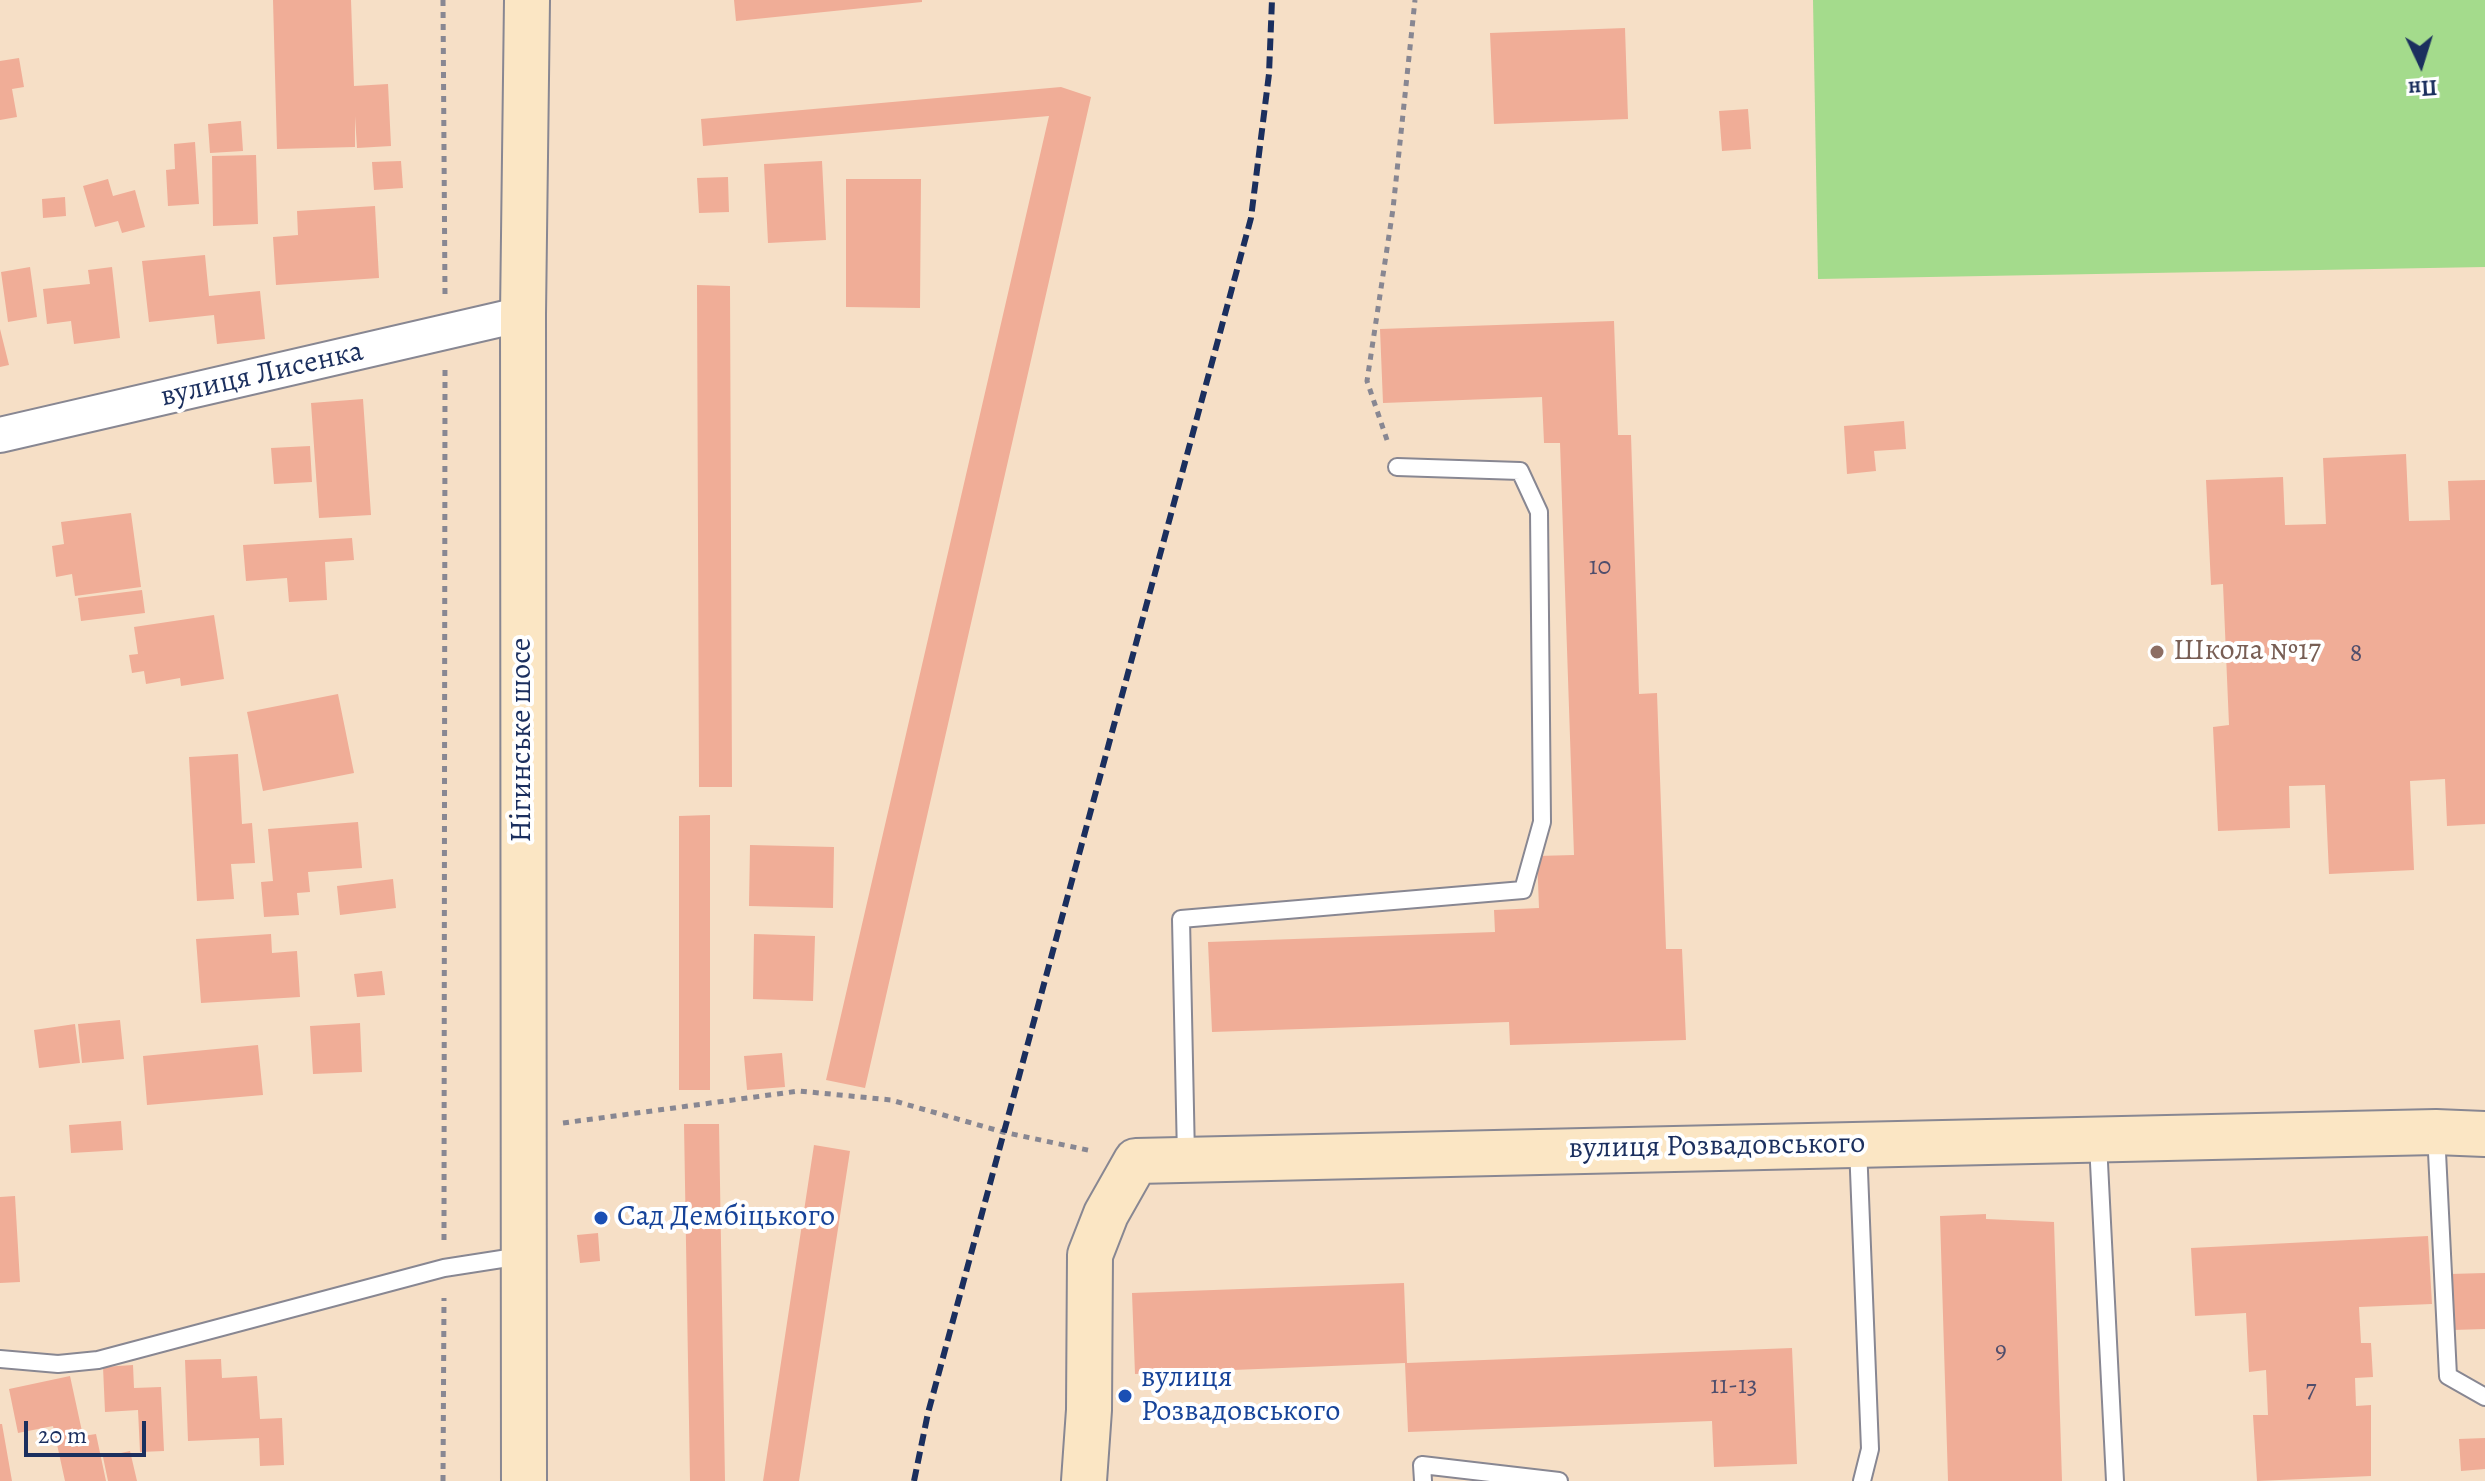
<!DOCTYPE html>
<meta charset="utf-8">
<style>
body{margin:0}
#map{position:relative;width:2485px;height:1481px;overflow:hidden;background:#f6dfc6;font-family:Alegreya,serif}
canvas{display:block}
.north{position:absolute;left:2381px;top:24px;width:80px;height:80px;-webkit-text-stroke:6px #fff;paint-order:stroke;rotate:176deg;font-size:22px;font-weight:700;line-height:32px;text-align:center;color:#1b2f5e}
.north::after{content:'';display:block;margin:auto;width:28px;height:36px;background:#1b2f5e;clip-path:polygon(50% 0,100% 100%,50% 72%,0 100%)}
.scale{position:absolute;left:24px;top:1421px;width:122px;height:36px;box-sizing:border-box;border:4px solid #1b2f5e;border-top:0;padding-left:10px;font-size:24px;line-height:28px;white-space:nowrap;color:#1b2f5e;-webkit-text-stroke:6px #fff;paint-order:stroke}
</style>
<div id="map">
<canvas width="2485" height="1481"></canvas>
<div class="north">Пн</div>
<div class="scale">20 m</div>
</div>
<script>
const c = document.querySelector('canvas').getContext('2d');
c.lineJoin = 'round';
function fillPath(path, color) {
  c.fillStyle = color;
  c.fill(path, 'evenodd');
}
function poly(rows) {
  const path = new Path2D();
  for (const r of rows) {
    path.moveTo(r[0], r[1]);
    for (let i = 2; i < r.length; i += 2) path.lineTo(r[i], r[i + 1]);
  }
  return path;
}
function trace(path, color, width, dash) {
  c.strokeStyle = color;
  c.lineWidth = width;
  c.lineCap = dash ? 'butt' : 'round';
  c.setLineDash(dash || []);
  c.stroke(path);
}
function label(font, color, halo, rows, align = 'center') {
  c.font = font + ' Alegreya,serif';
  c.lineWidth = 8;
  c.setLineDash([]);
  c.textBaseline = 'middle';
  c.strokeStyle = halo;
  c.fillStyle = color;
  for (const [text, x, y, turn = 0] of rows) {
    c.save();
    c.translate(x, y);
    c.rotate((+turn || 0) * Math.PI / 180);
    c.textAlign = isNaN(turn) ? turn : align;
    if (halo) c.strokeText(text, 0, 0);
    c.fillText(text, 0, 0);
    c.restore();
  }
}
fillPath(poly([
 [1813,0,2485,0,2485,267,1818,279]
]), '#a4db8c');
fillPath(poly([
 [273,0,351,0,354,86,388,84,391,146,357,148,355,116,355,147,277,149],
 [734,0,922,0,922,2,736,21],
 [1625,28,1628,119,1494,124,1490,33],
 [19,58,24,87,12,89,17,117,0,120,0,61],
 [1061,87,1091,97,865,1088,826,1080,1049,116,703,146,701,119],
 [1748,109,1751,149,1722,151,1719,111],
 [241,121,243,151,210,153,208,124],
 [195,142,199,204,168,206,166,170,175,169,174,144],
 [256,155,258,224,213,226,212,156],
 [401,161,403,188,374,190,372,162],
 [822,161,826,240,768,243,764,164],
 [728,177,729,212,699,213,697,178],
 [108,179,113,196,135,190,145,227,122,233,118,221,95,227,83,186],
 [846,179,921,179,920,308,846,307],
 [65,197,66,216,43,218,42,199],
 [375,206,379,278,276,285,273,237,298,235,297,211],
 [205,255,209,296,260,291,265,339,217,344,214,315,149,322,142,261],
 [30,267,37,317,8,322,1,272],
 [112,267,120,338,74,344,71,321,47,324,43,289,90,284,88,270],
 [697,285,730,286,732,787,699,787],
 [1614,321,1618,435,1631,435,1639,694,1657,693,1666,949,1682,949,1686,1040,1510,1045,1509,1022,1212,1032,1208,942,1495,932,1494,910,1539,908,1537,856,1574,855,1560,443,1544,443,1542,397,1383,403,1380,329],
 [0,329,9,365,0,367],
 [363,399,371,515,319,518,311,403],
 [1904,421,1906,449,1874,451,1876,471,1847,474,1844,426],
 [310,446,312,482,274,484,271,448],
 [2406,454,2409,521,2450,520,2448,481,2485,480,2485,824,2447,826,2445,779,2410,781,2414,870,2329,874,2325,785,2289,786,2290,828,2218,831,2213,727,2229,725,2223,584,2211,585,2206,480,2283,477,2285,525,2326,524,2323,458],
 [131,513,141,587,75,596,72,574,56,577,52,546,64,544,61,522],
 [352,538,354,560,325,562,327,600,289,602,287,578,246,581,243,545],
 [142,590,145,613,81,621,78,598],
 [214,615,224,679,181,686,180,678,146,684,144,671,132,673,129,655,138,654,134,627],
 [338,694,354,773,263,791,247,712],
 [238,754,242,824,252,823,255,863,231,864,234,899,197,901,189,757],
 [710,815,710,1090,679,1090,679,816],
 [358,822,362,868,308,872,310,892,297,893,299,915,264,917,261,882,273,881,268,829],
 [750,845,834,847,833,908,749,906],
 [393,879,396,908,340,915,337,886],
 [271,934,272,953,297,951,300,997,201,1003,196,939],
 [754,934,815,936,813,1001,753,999],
 [382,971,385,995,357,997,354,974],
 [120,1020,124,1059,82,1063,78,1024],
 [360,1023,362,1072,313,1074,310,1026],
 [75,1024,80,1063,39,1068,34,1030],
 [258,1045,263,1095,147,1105,143,1056],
 [782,1053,785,1087,747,1090,744,1056],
 [121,1121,123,1150,71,1153,69,1125],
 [684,1124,719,1124,725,1481,690,1481],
 [814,1145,850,1151,799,1481,763,1481],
 [15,1196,20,1282,0,1283,0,1197],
 [1986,1214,1986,1219,2054,1222,2062,1481,1948,1481,1940,1216],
 [598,1233,600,1261,580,1263,577,1235],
 [2428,1236,2432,1304,2359,1307,2361,1343,2371,1343,2373,1377,2355,1378,2356,1406,2371,1405,2371,1476,2257,1481,2253,1415,2268,1415,2266,1370,2249,1372,2246,1313,2195,1316,2191,1248],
 [2485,1273,2485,1329,2453,1330,2450,1274],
 [1404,1283,1407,1363,1792,1348,1797,1464,1714,1467,1712,1421,1408,1432,1405,1363,1135,1374,1132,1293],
 [221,1359,222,1378,257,1376,260,1419,282,1418,284,1465,260,1466,259,1438,188,1441,185,1360],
 [133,1365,134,1388,161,1387,164,1451,140,1452,138,1410,105,1412,103,1367],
 [70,1376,83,1436,96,1434,106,1481,65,1481,53,1426,18,1433,9,1389],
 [0,1424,2,1424,12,1481,0,1481],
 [2485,1438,2485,1469,2461,1471,2459,1439],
 [130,1451,137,1481,108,1481,103,1457]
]), '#f0ad97');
const lane = poly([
 [2436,1132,2448,1376,2485,1397],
 [2098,1143,2115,1481],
 [1858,1146,1870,1449,1862,1481],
 [1186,1157,1181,919,1523,890,1542,822,1539,512,1520,471,1397,467],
 [0,1359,58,1364,98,1360,444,1268,521,1256],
 [1423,1481,1422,1465,1559,1481]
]);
const street = poly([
 [0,435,523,314]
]);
const secondary = poly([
 [524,1481,523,314,527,0],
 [1084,1481,1089,1410,1090,1255,1106,1214,1136,1161,2436,1132,2485,1134]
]);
trace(lane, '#888792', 20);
trace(street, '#888792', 38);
trace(secondary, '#888792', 48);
trace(poly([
 [443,0,445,296],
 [1387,440,1367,381,1393,209,1415,0],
 [563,1123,799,1091,891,1100,1003,1132,1092,1151],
 [444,1240,445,370],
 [443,1481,444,1298]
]), '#888792', 5, [6, 6]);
trace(lane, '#fff', 16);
trace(street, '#fff', 34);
trace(secondary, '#fbe6c4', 44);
trace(poly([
 [914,1481,928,1413,1251,218,1269,74,1272,0]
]), '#1b2f5e', 6, [12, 6]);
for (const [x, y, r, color] of [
 [2157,652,8,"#8d6e63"],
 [601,1218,8,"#1a4fb4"],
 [1125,1396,8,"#1a4fb4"]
]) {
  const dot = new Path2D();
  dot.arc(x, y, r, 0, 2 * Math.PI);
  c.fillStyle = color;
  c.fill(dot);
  trace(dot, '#fff', 3);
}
label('26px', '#504e6c', null, [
 ["10",1600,568],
 ["8",2356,655],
 ["9",2001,1352],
 ["11-13",1734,1387],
 ["7",2311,1391]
]);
label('30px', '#1b2f5e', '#fff', [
 ["вулиця Лисенка",262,375,-13],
 ["Нігинське шосе",523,740,-90],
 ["вулиця Розвадовського",1717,1147,-1]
]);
label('30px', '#785e54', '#fff', [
 ["Школа №17",2173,652]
], 'left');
label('30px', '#164399', '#fff', [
 ["Сад Дембіцького",617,1218],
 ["вулиця",1141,1379],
 ["Розвадовського",1141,1413]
], 'left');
</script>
